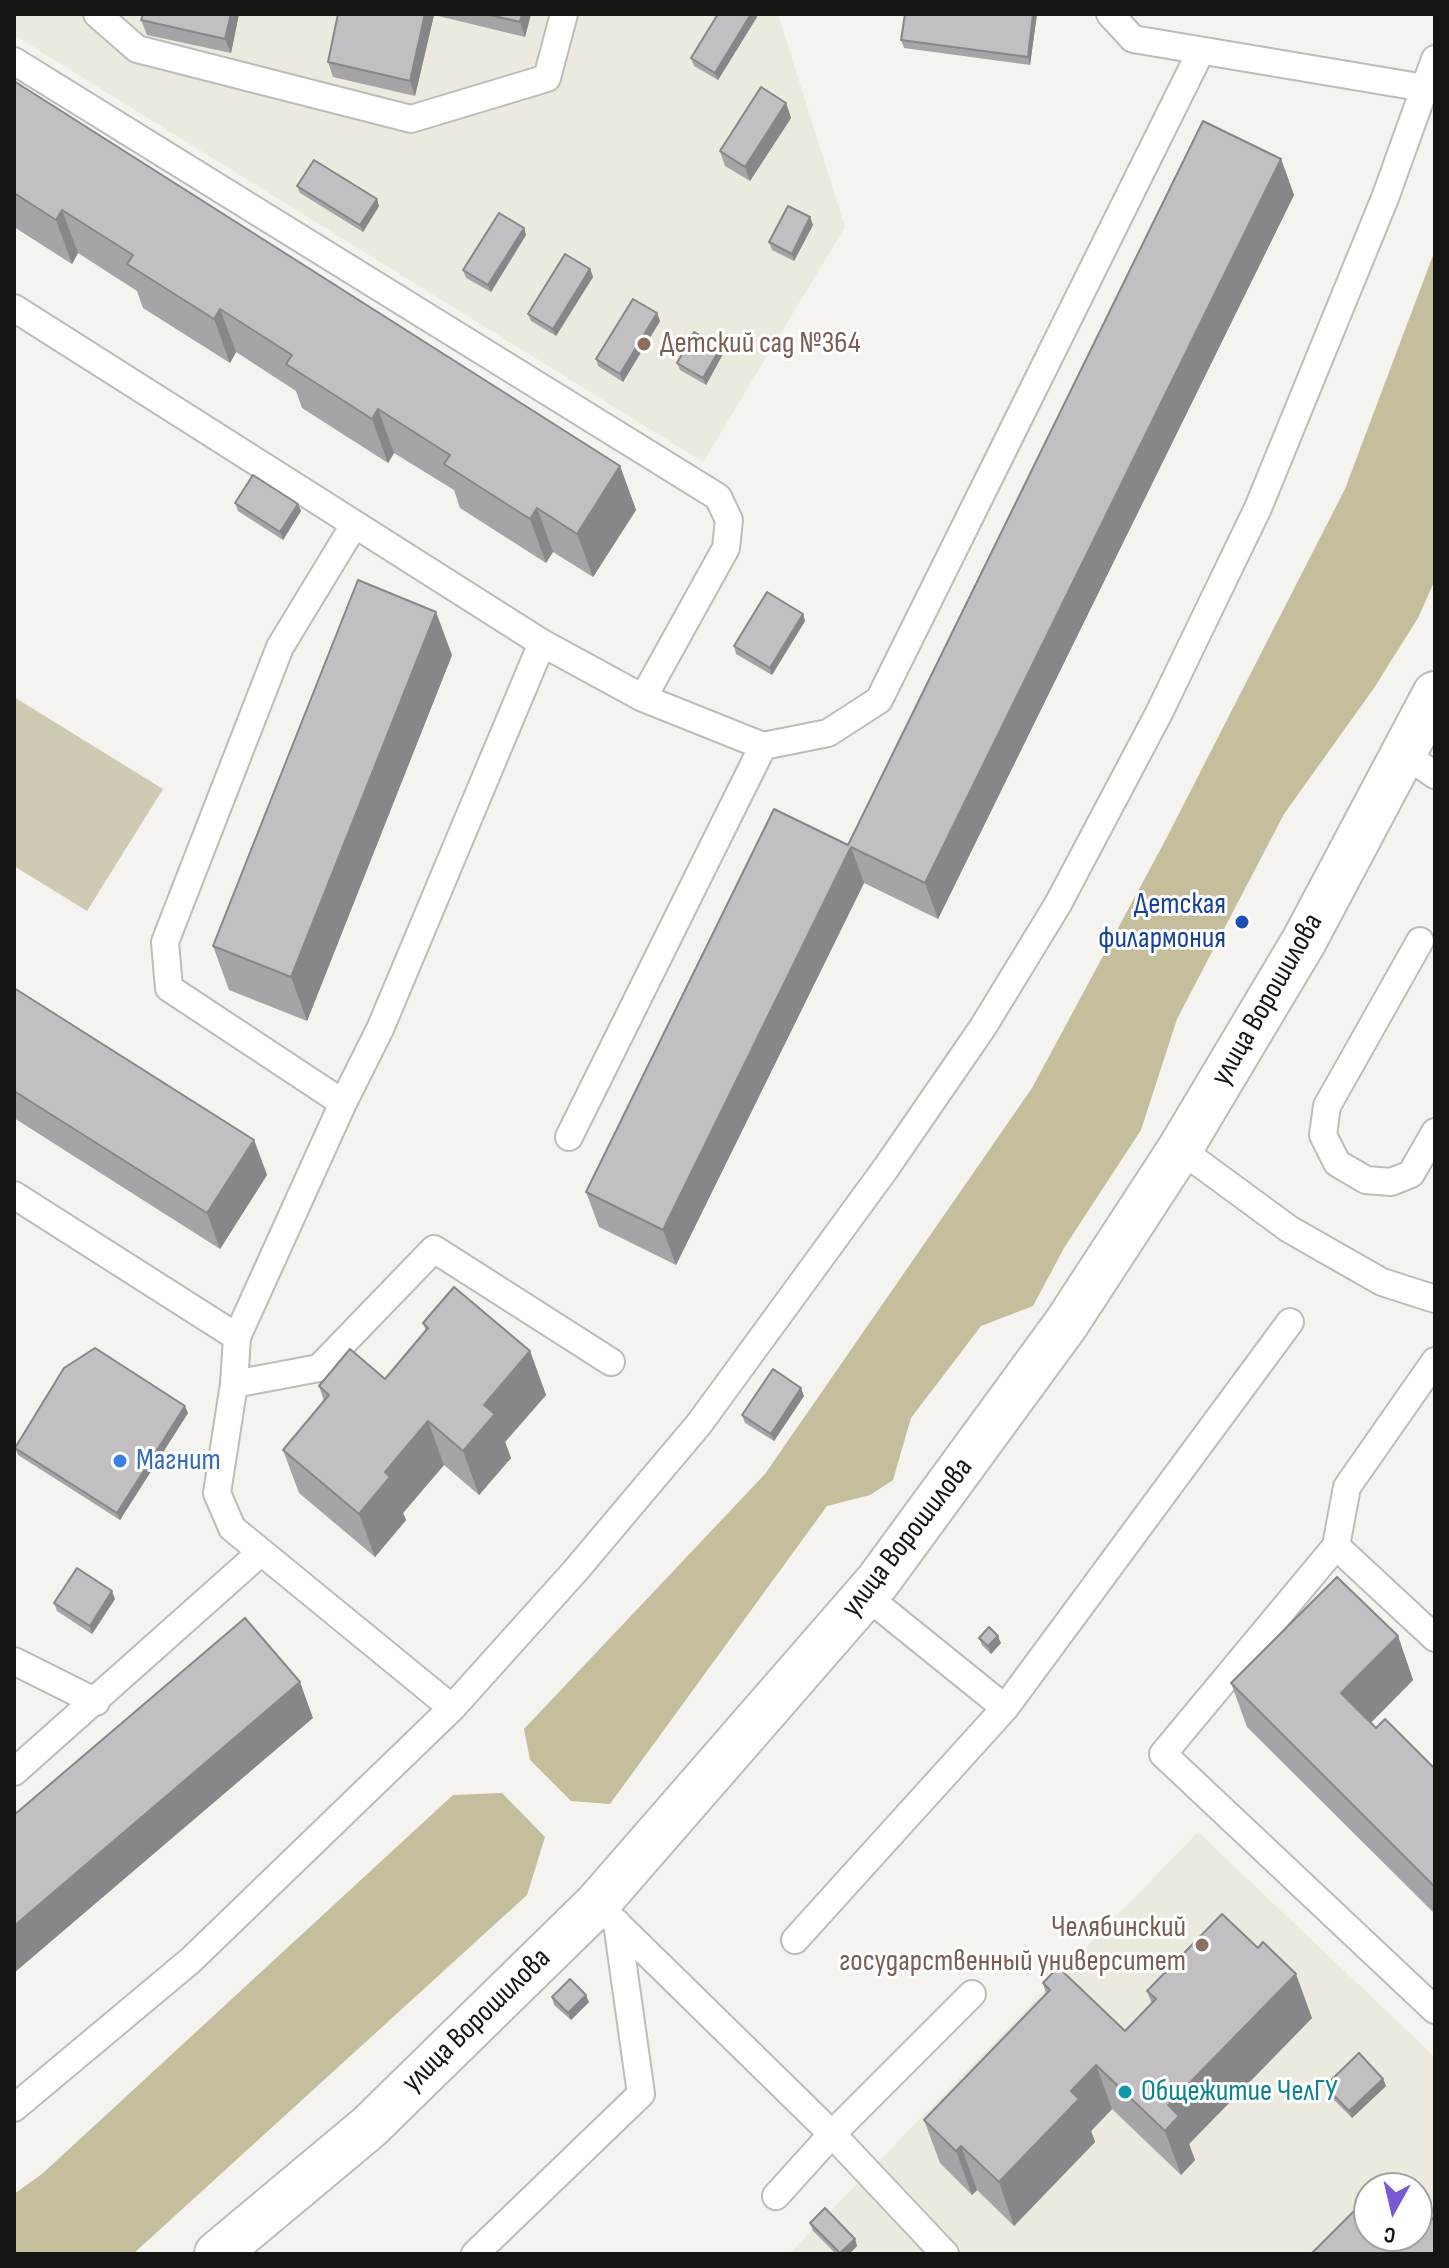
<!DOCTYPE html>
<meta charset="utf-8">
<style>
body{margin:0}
#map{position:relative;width:1449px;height:2268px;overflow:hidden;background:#f4f3ef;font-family:"Sofia Sans Condensed",sans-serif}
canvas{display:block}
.frame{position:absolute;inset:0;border:16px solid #141412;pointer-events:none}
.north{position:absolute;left:1353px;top:2172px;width:80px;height:80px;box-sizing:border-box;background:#fff;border:2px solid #a1a1a0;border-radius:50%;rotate:188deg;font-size:22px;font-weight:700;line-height:32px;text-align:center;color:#141412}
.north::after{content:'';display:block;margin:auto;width:28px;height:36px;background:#7a5ad4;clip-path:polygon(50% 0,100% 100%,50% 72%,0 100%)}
</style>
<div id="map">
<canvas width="1449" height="2268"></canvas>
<div class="frame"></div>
<div class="north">С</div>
</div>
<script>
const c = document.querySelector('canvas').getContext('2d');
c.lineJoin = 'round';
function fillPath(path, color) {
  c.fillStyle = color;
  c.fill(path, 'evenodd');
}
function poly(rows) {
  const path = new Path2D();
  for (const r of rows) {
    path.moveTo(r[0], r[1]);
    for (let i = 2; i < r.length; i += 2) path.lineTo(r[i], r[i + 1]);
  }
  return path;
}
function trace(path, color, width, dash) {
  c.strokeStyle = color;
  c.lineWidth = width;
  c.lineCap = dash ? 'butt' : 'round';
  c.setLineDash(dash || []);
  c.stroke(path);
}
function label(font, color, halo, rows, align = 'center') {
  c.font = font + ' "Sofia Sans Condensed",sans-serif';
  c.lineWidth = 6;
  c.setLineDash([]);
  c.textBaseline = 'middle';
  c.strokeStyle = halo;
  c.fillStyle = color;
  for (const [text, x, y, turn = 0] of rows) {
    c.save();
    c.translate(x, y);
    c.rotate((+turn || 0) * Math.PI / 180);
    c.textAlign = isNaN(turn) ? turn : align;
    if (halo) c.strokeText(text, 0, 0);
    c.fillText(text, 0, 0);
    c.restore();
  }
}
fillPath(poly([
 [14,14,778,14,845,227,703,462,14,35],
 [1198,1832,1435,2057,1435,2254,789,2254],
 [1369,2188,1417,2188,1417,2236,1369,2236]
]), '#eceade');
fillPath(poly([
 [14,697,163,789,87,911,14,866]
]), '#cfcbb2');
fillPath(poly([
 [1435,250,1435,580,1418,618,1374,688,1284,814,1177,1019,1141,1130,1064,1248,1033,1306,981,1326,911,1418,893,1480,870,1495,827,1506,610,1804,571,1801,530,1760,524,1729,765,1474,1032,1088,1166,839,1345,489],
 [502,1793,545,1837,527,1895,133,2254,14,2254,14,2194,42,2174,453,1795]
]), '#c4be9c');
const service = poly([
 [97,14,137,49,411,119,547,78,564,14],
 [1110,14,1133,39,1425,88],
 [14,61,718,497,729,520,726,548,643,698],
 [14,308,542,643,643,698,763,746],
 [354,525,280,647,165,942,169,988,343,1103,237,1337,234,1384,217,1493,232,1528,452,1708],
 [1404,754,1435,775],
 [1420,941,1327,1106,1323,1135,1337,1163,1366,1180,1391,1182,1411,1174,1435,1132],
 [343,1103,380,1029,542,643],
 [569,1137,763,746,828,733,879,700,1200,53],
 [1180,1149,1289,1229,1382,1282,1435,1299],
 [14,1195,237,1337],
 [1435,1361,1347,1487,1336,1546,1435,1638],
 [234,1384,319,1368,434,1249,611,1362],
 [1336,1546,1163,1754,1435,2010],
 [14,1661,96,1702],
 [1005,1708,1290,1322],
 [14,1772,260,1553],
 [597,1904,832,2134,945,2254],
 [795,1940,1005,1708,865,1595],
 [14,2108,191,1960,452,1708,576,1570,699,1424,886,1168,983,1027,1058,904,1159,713,1258,508,1385,198,1435,59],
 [776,2196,832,2134,972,1994],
 [475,2254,641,2094,617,1923]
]);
const tertiary = poly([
 [217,2254,369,2127,597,1904,878,1581,1066,1324,1180,1149,1304,941,1435,694]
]);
trace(service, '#bcbcb8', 30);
trace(tertiary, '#bcbcb8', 48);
trace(service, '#fff', 26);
trace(tertiary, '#fff', 44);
fillPath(poly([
 [143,14,239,14,231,53,147,35,141,20],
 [338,14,531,14,525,37,434,15,415,96,333,77,328,62],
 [718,14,755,14,757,17,718,80,694,66,691,58],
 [1037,14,1030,65,904,48,901,40],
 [14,81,620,466,636,510,593,577,553,552,546,563,460,508,454,490,394,453,388,463,302,408,296,391,236,352,230,363,143,308,137,291,78,253,72,264,14,227],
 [786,103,791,118,750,181,725,166,720,151],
 [1281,159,1294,195,938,919,864,883,676,1265,599,1227,586,1192,848,845],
 [297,186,379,206,363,232,300,193],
 [810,217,813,225,794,261,772,250,769,242],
 [524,228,526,235,491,292,466,278,463,270],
 [590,269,593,277,556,336,531,321,528,314],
 [657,313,660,321,623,382,598,366,596,359],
 [721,347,723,354,706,385,680,370,677,363],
 [235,503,298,504,301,511,283,540,238,511],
 [803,614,805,621,772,675,736,654,734,646],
 [452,655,307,1021,229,990,213,946],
 [14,988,254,1140,267,1175,220,1249,14,1118],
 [423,1323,530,1351,546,1395,505,1442,511,1458,479,1495,444,1465,403,1513,406,1520,375,1557,299,1493,283,1450,324,1401,319,1386,385,1379,426,1331],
 [804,1396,774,1441,745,1423,742,1415],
 [188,1413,120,1520,18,1455,15,1448],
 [115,1599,92,1634,57,1611,54,1603],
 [1398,1636,1413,1680,1370,1723,1376,1728,1435,1769,1435,1914,1247,1727,1231,1683],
 [979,1638,1001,1643,991,1654,982,1645],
 [1043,1983,1125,2031,1152,2004,1147,1991,1312,2018,1189,2144,1195,2160,1181,2175,1112,2109,1091,2131,1095,2142,1014,2226,977,2190,972,2195,940,2163,924,2120,1046,1994],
 [552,1997,589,2002,571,2020,554,2005],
 [1383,2079,1386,2086,1352,2118,1328,2094,1325,2086],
 [810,2223,855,2239,857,2246,849,2254,836,2254,813,2231]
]), '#a6a4a7');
fillPath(poly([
 [231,14,239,14,231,53,225,39],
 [425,14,433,14,434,15,415,96,410,81],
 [522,14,531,14,525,37,520,22],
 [751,14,755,14,757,17,718,80,715,73],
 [1033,14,1037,14,1030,65,1028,57],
 [786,103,791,118,750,181,745,167],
 [1281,159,1294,195,938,919,925,883],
 [377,199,379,206,363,232,360,225],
 [62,210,78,253,72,264,56,220],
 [810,217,813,225,794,261,792,254],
 [524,228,526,235,491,292,488,285],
 [590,269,593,277,556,336,553,329],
 [220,309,236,352,230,363,214,319],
 [657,313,660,321,623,382,620,374],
 [721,347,723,354,706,385,703,378],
 [378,409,394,453,388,463,372,419],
 [620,466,636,510,593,577,577,534],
 [298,504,301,511,283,540,280,532],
 [537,508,553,552,546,563,530,519],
 [436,612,452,655,307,1021,291,977],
 [803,614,805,621,772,675,770,668],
 [851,847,864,883,676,1265,663,1230],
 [254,1140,267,1175,220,1249,207,1213],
 [530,1351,546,1395,505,1442,511,1458,479,1495,463,1451,484,1405],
 [801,1388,804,1396,774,1441,771,1434],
 [185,1406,188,1413,120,1520,117,1513],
 [428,1421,444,1465,403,1513,406,1520,375,1557,359,1514,385,1472],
 [112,1591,115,1599,92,1634,90,1626],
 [998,1636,1001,1643,991,1654,988,1646],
 [1398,1636,1413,1680,1357,1737,1341,1693],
 [300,1682,313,1718,14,1973,14,1926],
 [1296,1974,1312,2018,1189,2144,1195,2160,1181,2175,1165,2131,1168,2105],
 [586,1995,589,2002,571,2020,568,2013],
 [1096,2065,1112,2109,1091,2131,1095,2142,1014,2226,999,2182,1071,2091],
 [1383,2079,1386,2086,1352,2118,1349,2111],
 [961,2146,977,2190,972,2195,956,2151],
 [855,2239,857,2246,849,2254,840,2254]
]), '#878688');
const building = poly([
 [143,14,231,14,225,39,141,20,143,14],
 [338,14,425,14,410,81,328,62,338,14],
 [485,14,522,14,520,22,485,14],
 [718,14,751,14,715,73,691,58,718,14],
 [905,14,1033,14,1028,57,901,40,905,14],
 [14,81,620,466,577,534,537,508,530,519,444,464,450,455,378,409,372,419,286,364,292,355,220,309,214,319,127,264,133,255,62,210,56,220,14,193,14,81],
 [761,87,786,103,745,167,720,151,761,87],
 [1203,121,1281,159,925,883,851,847,663,1230,586,1192,774,809,848,845,1203,121],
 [314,160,377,199,360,225,297,186,314,160],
 [788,206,810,217,792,254,769,242,788,206],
 [499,213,524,228,488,285,463,270,499,213],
 [565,254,590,269,553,329,528,314,565,254],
 [633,299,657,313,620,374,596,359,633,299],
 [694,332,721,347,703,378,677,363,694,332],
 [253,475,298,504,280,532,235,503,253,475],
 [358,580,436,612,291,977,213,946,358,580],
 [767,592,803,614,770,668,734,646,767,592],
 [14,988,254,1140,207,1213,14,1091,14,988],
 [454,1287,530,1351,484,1405,495,1414,463,1451,428,1421,385,1472,390,1477,359,1514,283,1450,329,1395,319,1386,350,1349,385,1379,428,1328,423,1323,454,1287],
 [95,1348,185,1406,117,1513,15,1448,64,1368,95,1348],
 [773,1369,801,1388,771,1434,742,1415,773,1369],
 [77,1568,112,1591,90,1626,54,1603,77,1568],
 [1337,1577,1398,1636,1341,1693,1376,1728,1385,1719,1435,1769,1435,1887,1231,1683,1337,1577],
 [245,1618,300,1682,14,1926,14,1815,245,1618],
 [989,1627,998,1636,988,1646,979,1638,989,1627],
 [1222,1914,1258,1948,1263,1942,1296,1974,1168,2105,1179,2116,1165,2131,1096,2065,1071,2091,1079,2099,999,2182,961,2146,956,2151,924,2120,1050,1990,1043,1983,1058,1967,1125,2031,1156,1999,1147,1991,1222,1914],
 [570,1979,586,1995,568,2013,552,1997,570,1979],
 [1359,2053,1383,2079,1349,2111,1325,2086,1359,2053],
 [1369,2196,1369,2236,1417,2236,1417,2234,1435,2216,1435,2254,1311,2254,1369,2196],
 [825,2208,855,2239,840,2253,810,2223,825,2208]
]);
fillPath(building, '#c1bfc2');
trace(building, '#878688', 2);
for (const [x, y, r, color] of [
 [644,344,8,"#8d6e63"],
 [1242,922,8,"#1a4fb4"],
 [120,1461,8,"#3f7fe0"],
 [1202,1945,8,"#8d6e63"],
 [1125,2092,8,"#0f9aa8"]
]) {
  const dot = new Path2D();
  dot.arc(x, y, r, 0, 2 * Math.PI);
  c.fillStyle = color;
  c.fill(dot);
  trace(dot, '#fff', 3);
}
label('30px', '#785e54', '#fff', [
 ["Детский сад №364",660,344],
 ["Челябинский",1186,1928,"right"],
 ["государственный университет",1186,1962,"right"]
], 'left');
label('30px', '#164399', '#fff', [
 ["Детская",1226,905],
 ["филармония",1226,939]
], 'right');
label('30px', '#141412', '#fff', [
 ["улица Ворошилова",1268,1000,-60],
 ["улица Ворошилова",908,1538,-52],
 ["улица Ворошилова",477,2021,-44]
]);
label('30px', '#366cbe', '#fff', [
 ["Магнит",136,1461]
], 'left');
label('30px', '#0d838f', '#fff', [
 ["Общежитие ЧелГУ",1141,2092]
], 'left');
</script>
